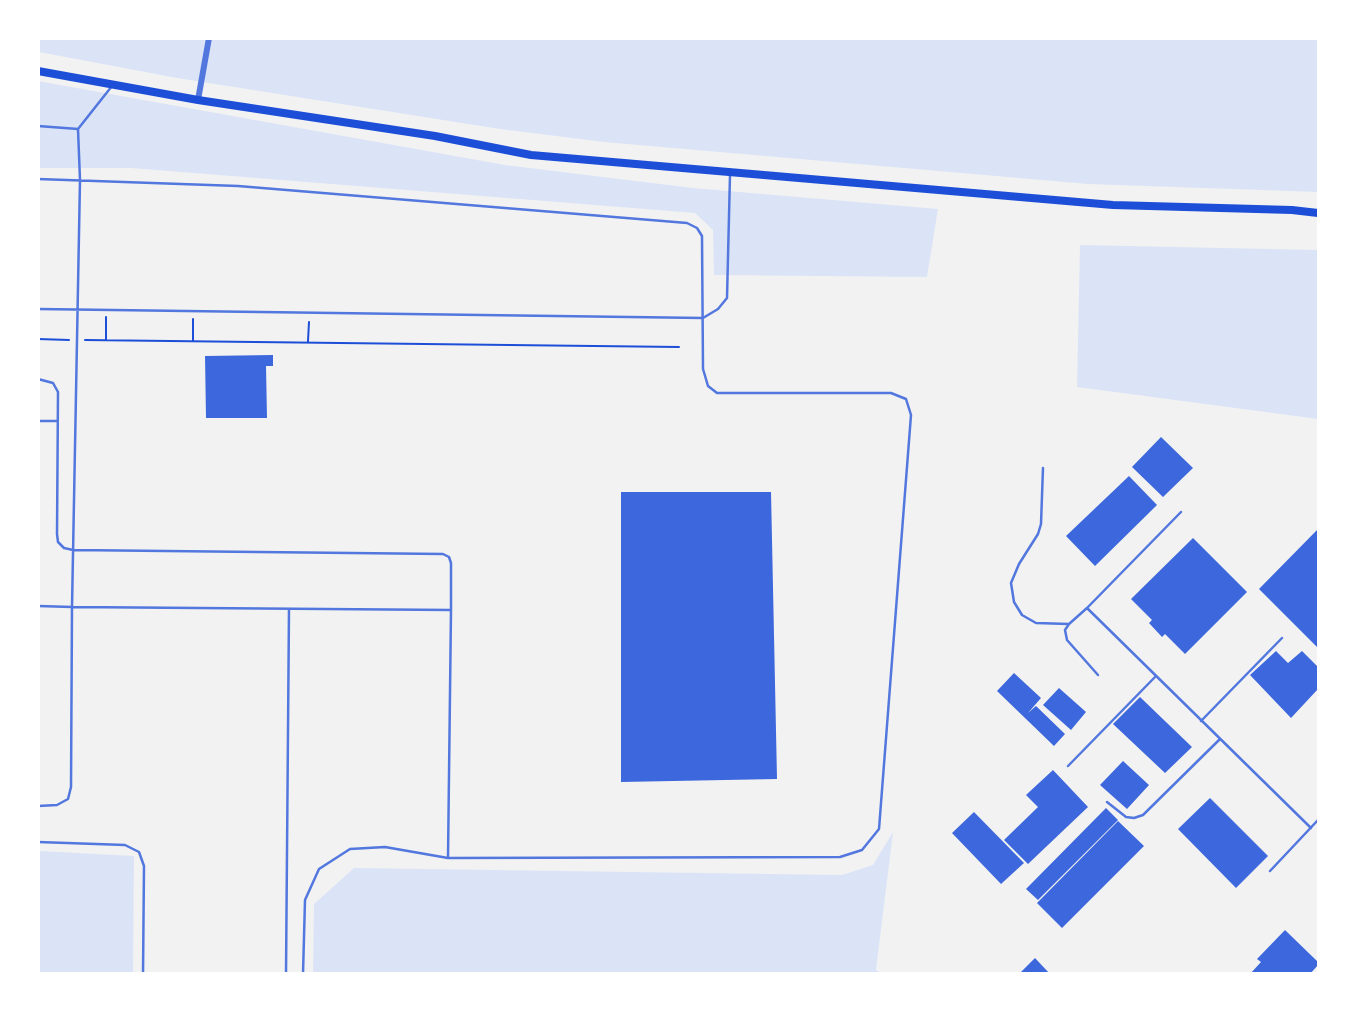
<!DOCTYPE html>
<style>
body{margin:0}
#map{position:relative;width:1357px;height:1012px;overflow:hidden;background:#f2f2f2;font-family:Figtree,sans-serif}
canvas{display:block}
.frame{position:absolute;inset:0;border:40px solid #fff;pointer-events:none}
</style>
<div id="map">
<canvas width="1357" height="1012"></canvas>
<div class="frame"></div>
</div>
<script>
const c = document.querySelector('canvas').getContext('2d');
c.lineJoin = 'round';
function fillPath(path, color) {
  c.fillStyle = color;
  c.fill(path, 'evenodd');
}
function poly(rows) {
  const path = new Path2D();
  for (const r of rows) {
    path.moveTo(r[0], r[1]);
    for (let i = 2; i < r.length; i += 2) path.lineTo(r[i], r[i + 1]);
  }
  return path;
}
function trace(path, color, width, dash) {
  c.strokeStyle = color;
  c.lineWidth = width;
  c.lineCap = dash ? 'butt' : 'round';
  c.setLineDash(dash || []);
  c.stroke(path);
}
fillPath(poly([
 [38,39,1318,39,1318,192,1088,184,604,142,500,129,177,78,39,52],
 [38,81,505,165,693,188,938,209,927,277,714,275,713,230,695,213,131,168,39,168],
 [1080,245,1318,250,1318,419,1077,387],
 [893,832,876,970,881,973,313,973,314,904,354,868,842,875,873,865],
 [39,851,134,856,133,973,39,973]
]), '#dbe4f7');
fillPath(poly([
 [273,355,273,366,266,366,267,418,206,418,205,356],
 [1161,437,1193,468,1163,497,1132,467],
 [1129,476,1157,505,1095,566,1066,536],
 [621,492,771,492,777,779,621,782],
 [1318,529,1318,648,1259,589],
 [1193,538,1247,592,1185,654,1165,634,1162,637,1149,623,1152,620,1131,599],
 [1276,651,1288,663,1302,651,1318,667,1318,689,1291,718,1250,675],
 [1014,673,1041,698,1028,713,1036,706,1065,734,1054,746,997,691],
 [1059,688,1086,712,1071,730,1043,705],
 [1140,697,1192,747,1165,773,1113,724],
 [1123,761,1149,785,1127,809,1100,785],
 [1053,770,1088,807,1028,864,1004,840,1038,807,1026,795],
 [1210,798,1268,856,1236,888,1178,829],
 [1106,808,1118,820,1038,900,1026,889],
 [974,812,1024,863,1001,884,952,833],
 [1118,821,1144,846,1062,928,1037,903],
 [1285,930,1318,962,1318,965,1310,974,1250,974,1261,962,1257,959],
 [1035,958,1050,974,1019,974]
]), '#3d67dc');
trace(poly([
 [193,319,193,341],
 [38,339,69,340],
 [85,340,679,347],
 [106,340,106,317],
 [308,341,309,322]
]), '#1d4ed8', 2);
trace(poly([
 [38,126,78,129,112,86],
 [38,179,238,186,687,223,697,228,702,236,703,369,708,386,717,393,891,393,906,399,911,415,879,829,862,850,840,857,448,858,385,847,350,849,319,869,305,900,303,974],
 [38,309,703,318,718,309,727,298,730,175],
 [38,379,53,383,58,392,57,534,58,542,64,548,73,550,443,554,449,557,451,563,451,610,448,858],
 [38,421,57,421],
 [1043,468,1041,524,1038,534,1019,564,1011,583,1014,602,1022,615,1036,623,1069,624,1087,608,1311,828],
 [38,606,72,607,80,180,78,129],
 [1087,608,1181,512],
 [1069,624,1065,630,1067,640,1098,675],
 [1201,721,1282,638],
 [1068,766,1156,676],
 [1107,802,1126,817,1134,818,1143,815,1219,740],
 [38,806,57,805,68,799,71,787,72,607,451,610],
 [38,842,125,845,139,852,144,866,143,974],
 [1270,871,1318,820],
 [286,974,289,609]
]), '#5277de', 2.5);
trace(poly([
 [198,100,209,38]
]), '#5277de', 6);
trace(poly([
 [38,71,198,100,435,136,531,155,1113,205,1292,210,1318,213]
]), '#1d4ed8', 8);
</script>
